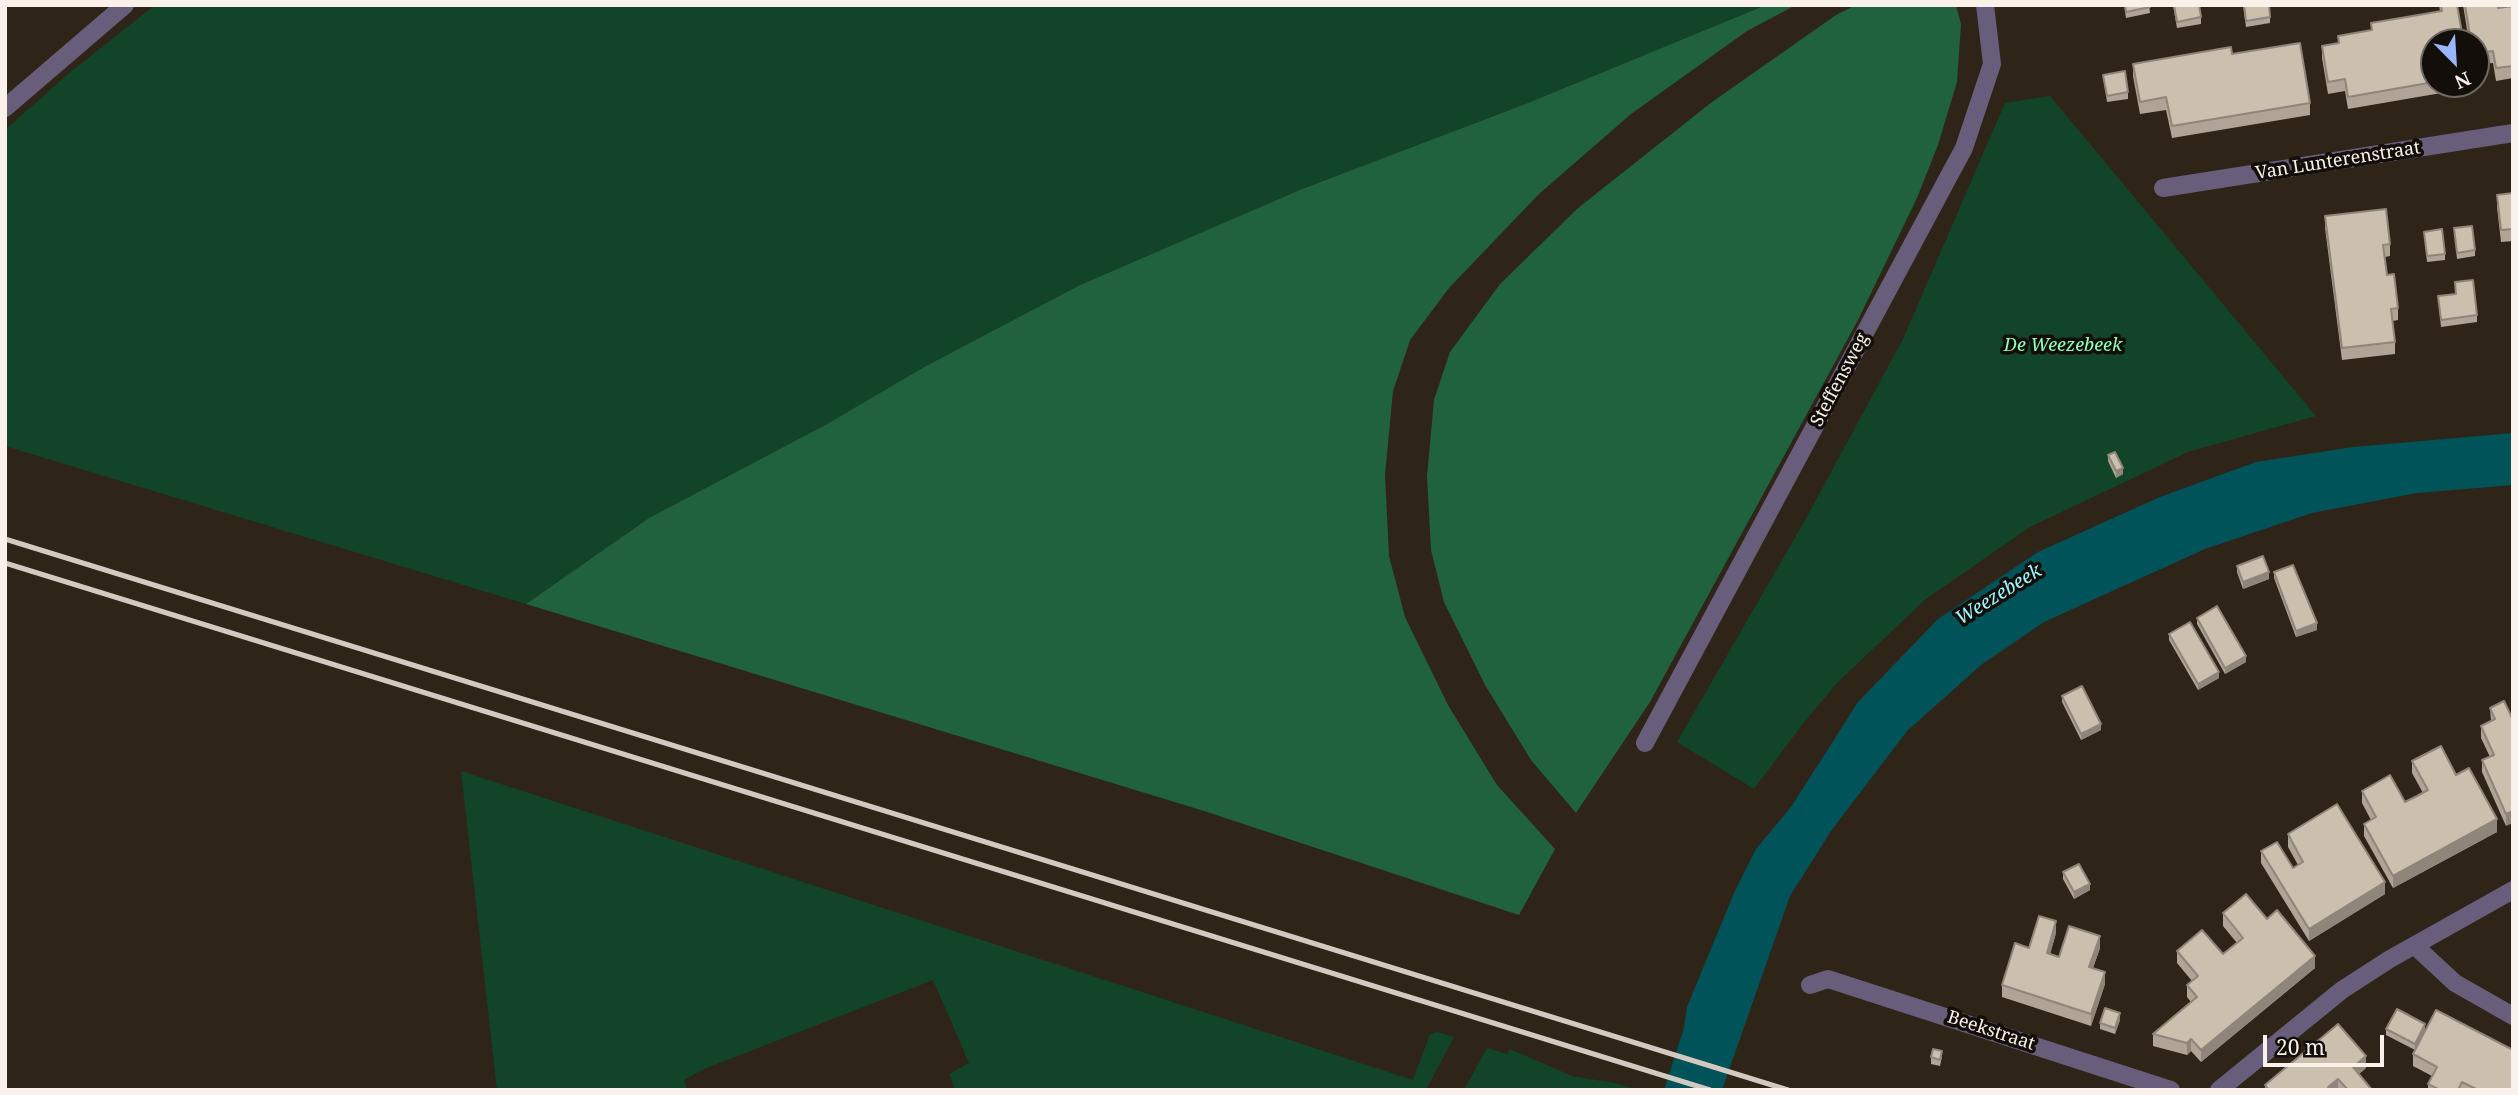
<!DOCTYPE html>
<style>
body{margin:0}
#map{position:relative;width:2518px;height:1095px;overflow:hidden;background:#2f2418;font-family:"Noto Serif",serif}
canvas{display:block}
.frame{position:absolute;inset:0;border:7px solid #faf2ea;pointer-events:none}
.north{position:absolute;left:2420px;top:28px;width:70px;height:70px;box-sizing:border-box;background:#130e09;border:2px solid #6f6963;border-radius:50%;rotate:156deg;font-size:19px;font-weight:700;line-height:28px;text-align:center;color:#faf2ea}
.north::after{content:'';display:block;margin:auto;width:24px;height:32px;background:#97b6fd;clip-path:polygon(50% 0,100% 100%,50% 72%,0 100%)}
.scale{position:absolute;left:2263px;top:1035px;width:121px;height:32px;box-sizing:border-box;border:4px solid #faf2ea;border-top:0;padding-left:9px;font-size:21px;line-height:24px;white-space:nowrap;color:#faf2ea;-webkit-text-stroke:5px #130e09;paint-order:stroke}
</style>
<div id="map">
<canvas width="2518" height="1095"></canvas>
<div class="frame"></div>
<div class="north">N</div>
<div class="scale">20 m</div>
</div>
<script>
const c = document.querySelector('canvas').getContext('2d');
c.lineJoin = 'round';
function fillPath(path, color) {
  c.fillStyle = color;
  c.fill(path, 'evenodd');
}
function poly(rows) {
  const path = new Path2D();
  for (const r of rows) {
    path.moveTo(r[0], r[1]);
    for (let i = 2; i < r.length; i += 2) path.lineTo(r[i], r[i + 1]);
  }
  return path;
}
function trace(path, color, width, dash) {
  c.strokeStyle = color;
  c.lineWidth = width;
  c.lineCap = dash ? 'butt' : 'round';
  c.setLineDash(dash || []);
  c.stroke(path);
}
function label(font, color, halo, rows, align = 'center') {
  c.font = font + ' "Noto Serif",serif';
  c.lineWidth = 7;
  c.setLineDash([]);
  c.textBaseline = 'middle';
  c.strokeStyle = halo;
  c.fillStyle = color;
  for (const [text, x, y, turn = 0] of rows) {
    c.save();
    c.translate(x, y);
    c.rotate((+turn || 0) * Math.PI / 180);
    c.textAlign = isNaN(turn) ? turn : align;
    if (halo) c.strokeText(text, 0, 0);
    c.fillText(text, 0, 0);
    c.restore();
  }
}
fillPath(poly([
 [155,5,1766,5,1528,103,1302,189,1080,285,924,367,827,424,649,518,526,604,5,446,5,130,69,73],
 [2050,96,2316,416,2188,452,2030,527,1926,599,1837,683,1802,725,1754,789,1677,742,1804,522,1903,339,2005,103],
 [461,771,1413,1080,1430,1034,1437,1032,1454,1037,1426,1090,955,1090,949,1074,969,1063,933,980,704,1069,684,1080,688,1090,497,1090],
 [1487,1048,1507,1054,1510,1049,1572,1076,1615,1083,1638,1090,1464,1090]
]), '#114428');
fillPath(poly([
 [1766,5,1796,5,1747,31,1631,114,1539,194,1449,288,1410,340,1393,391,1385,475,1389,556,1405,617,1448,705,1497,785,1555,849,1519,915,1204,811,526,604,649,518,827,424,924,367,1080,285,1302,189,1528,103],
 [1856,5,1956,5,1961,24,1957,82,1938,145,1917,198,1858,320,1650,702,1576,813,1531,760,1485,685,1444,602,1431,550,1427,476,1434,400,1450,352,1500,284,1578,208,1712,102,1836,15]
]), '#1f623d');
fillPath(poly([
 [2513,433,2513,485,2417,493,2312,513,2205,549,2044,622,1981,665,1907,731,1831,831,1790,896,1722,1090,1664,1090,1684,1028,1687,1007,1734,893,1756,849,1791,807,1858,702,1938,619,2038,552,2160,497,2256,462,2353,447]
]), '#005359');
trace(poly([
 [5,108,125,5],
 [2163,188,2513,133],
 [1645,743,1964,148,1992,64,1985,5],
 [2415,946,2455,983,2513,1016],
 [1810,985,1828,979,2171,1090],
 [2219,1090,2342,990,2390,959,2513,890]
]), '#695d7c', 18);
trace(poly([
 [5,539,1788,1090],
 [5,563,1710,1090]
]), '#d2c9c0', 5);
fillPath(poly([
 [2124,5,2149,5,2150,13,2126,18],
 [2173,5,2201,17,2201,24,2177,28],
 [2243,5,2270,17,2270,23,2246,27],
 [2439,5,2457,5,2463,39,2463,42,2434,42,2434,84,2453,84,2453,91,2348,109,2345,91,2328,94,2322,58,2322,46,2338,44,2338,36,2371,30,2371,23,2440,11],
 [2463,5,2497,5,2498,8,2513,6,2513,78,2496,81,2493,63,2476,65,2476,42,2469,42],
 [2232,54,2310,103,2310,115,2172,138,2166,110,2140,114,2133,76,2133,64],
 [2103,75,2128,92,2128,99,2107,102],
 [2513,193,2513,241,2501,242,2497,207,2497,195],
 [2325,216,2390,244,2390,256,2385,257,2387,275,2398,308,2398,320,2393,321,2395,342,2395,354,2342,360,2325,228],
 [2454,228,2475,250,2475,256,2457,259],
 [2424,232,2445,254,2445,260,2427,262],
 [2455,282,2477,315,2477,322,2441,327,2438,296,2456,294],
 [2108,455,2123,474,2116,478,2108,461],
 [2237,566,2269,579,2243,589,2237,572],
 [2274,572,2317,630,2296,637,2274,578],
 [2197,618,2246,662,2225,674,2197,624],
 [2169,634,2219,678,2198,690,2169,640],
 [2062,696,2101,730,2081,740,2062,702],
 [2490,708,2513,720,2506,826,2482,772,2482,760,2490,757,2481,738,2481,726,2491,721],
 [2412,761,2456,775,2497,832,2393,888,2364,836,2364,824,2371,820,2362,803,2362,791,2405,802,2423,793,2412,773],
 [2288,834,2385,894,2309,941,2261,863,2261,851,2293,868,2298,865,2288,847],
 [2063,872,2090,890,2074,899,2063,879],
 [2223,913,2267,919,2315,968,2201,1062,2191,1051,2187,1055,2153,1046,2153,1034,2191,1002,2187,997,2187,985,2192,981,2177,963,2177,951,2223,954,2237,943,2223,926],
 [2056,933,2050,954,2059,957,2100,948,2093,968,2105,984,2091,1026,2002,997,2002,985,2029,948],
 [2120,1020,2115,1034,2100,1029,2100,1023],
 [2386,1029,2425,1030,2415,1050,2386,1035],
 [2413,1054,2513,1090,2428,1090,2428,1084,2432,1076,2413,1066],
 [1931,1057,1942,1057,1940,1066,1931,1064],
 [2366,1068,2359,1074,2371,1090,2265,1090,2265,1085]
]), '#afa496');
fillPath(poly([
 [2123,468,2123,474,2116,478,2116,471],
 [2269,572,2269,579,2243,589,2243,582],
 [2317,623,2317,630,2296,637,2296,631],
 [2246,656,2246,662,2225,674,2225,668],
 [2219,672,2219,678,2198,690,2198,684],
 [2101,724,2101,730,2081,740,2081,734],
 [2513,811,2513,823,2506,826,2506,814],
 [2497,819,2497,832,2393,888,2393,876],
 [2385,882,2385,894,2309,941,2309,929],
 [2090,884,2090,890,2074,899,2074,892],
 [2056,921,2056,933,2047,965,2047,953],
 [2100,936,2100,948,2089,979,2089,967],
 [2315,956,2315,968,2201,1062,2201,1050],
 [2105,972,2105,984,2091,1026,2091,1014],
 [2120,1013,2120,1020,2115,1034,2115,1028],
 [2425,1024,2425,1030,2415,1050,2415,1044],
 [2191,1039,2191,1051,2187,1055,2187,1043],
 [2366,1056,2366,1068,2353,1079,2353,1067],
 [2338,1079,2338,1090,2328,1090,2328,1087]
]), '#8e867a');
const building = poly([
 [2125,5,2149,5,2150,7,2126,12,2125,5],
 [2174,5,2199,5,2201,17,2177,22,2174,5],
 [2244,5,2269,5,2270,17,2246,21,2244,5],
 [2441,5,2457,5,2463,39,2447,42,2434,42,2434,82,2348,97,2345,79,2328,82,2322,46,2339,43,2338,36,2372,30,2371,23,2442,11,2441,5],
 [2465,5,2497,5,2498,8,2513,6,2513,66,2496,68,2493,51,2476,53,2476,42,2471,42,2465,5],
 [2300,43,2310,103,2172,126,2166,97,2140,102,2133,64,2231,47,2232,54,2300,43],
 [2125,71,2128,92,2107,96,2103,75,2125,71],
 [2513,193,2513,229,2501,230,2497,195,2513,193],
 [2386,209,2390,244,2383,245,2387,275,2394,274,2398,308,2391,309,2395,342,2342,348,2325,216,2386,209],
 [2472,226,2475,250,2457,253,2454,228,2472,226],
 [2442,229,2445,254,2427,256,2424,232,2442,229],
 [2473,280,2477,315,2441,320,2438,296,2456,294,2455,282,2473,280],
 [2115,452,2123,468,2116,471,2108,455,2115,452],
 [2263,556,2269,572,2243,582,2237,566,2263,556],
 [2293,565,2317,623,2296,631,2274,572,2293,565],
 [2217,606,2246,656,2225,668,2197,618,2217,606],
 [2190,622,2219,672,2198,684,2169,634,2190,622],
 [2082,686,2101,724,2081,734,2062,696,2082,686],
 [2504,701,2513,720,2513,811,2506,814,2482,760,2494,755,2481,726,2495,719,2490,708,2504,701],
 [2441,746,2456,775,2469,768,2497,819,2393,876,2364,824,2376,817,2362,791,2390,775,2405,802,2417,796,2428,790,2412,761,2441,746],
 [2337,804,2385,882,2309,929,2261,851,2277,842,2293,868,2303,862,2288,834,2337,804],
 [2079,864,2090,884,2074,892,2063,872,2079,864],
 [2246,894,2267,919,2277,910,2315,956,2201,1050,2191,1039,2187,1043,2153,1034,2197,997,2187,985,2198,976,2177,951,2202,930,2223,954,2243,938,2223,913,2246,894],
 [2039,916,2056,921,2047,953,2059,957,2069,926,2100,936,2089,967,2105,972,2091,1014,2002,985,2015,943,2029,948,2039,916],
 [2105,1008,2120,1013,2115,1028,2100,1023,2105,1008],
 [2397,1009,2425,1024,2415,1044,2386,1029,2397,1009],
 [2436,1010,2513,1050,2513,1090,2478,1090,2462,1082,2458,1090,2440,1090,2428,1084,2437,1067,2413,1054,2436,1010],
 [2338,1024,2366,1056,2353,1067,2372,1090,2348,1090,2338,1079,2328,1087,2330,1090,2269,1090,2265,1085,2338,1024],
 [1933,1049,1942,1051,1940,1060,1931,1057,1933,1049]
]);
fillPath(building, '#cbbfae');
trace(building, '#8e867a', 2);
label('18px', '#faf2ea', '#130e09', [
 ["Van Lunterenstraat",2338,161,-9],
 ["Steffensweg",1840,380,-62],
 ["Beekstraat",1991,1031,18]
]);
label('italic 18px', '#8dffb8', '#130e09', [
 ["De Weezebeek",2063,346]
]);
label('italic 19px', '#9bf5fd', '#130e09', [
 ["Weezebeek",1999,595,-32]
]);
</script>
